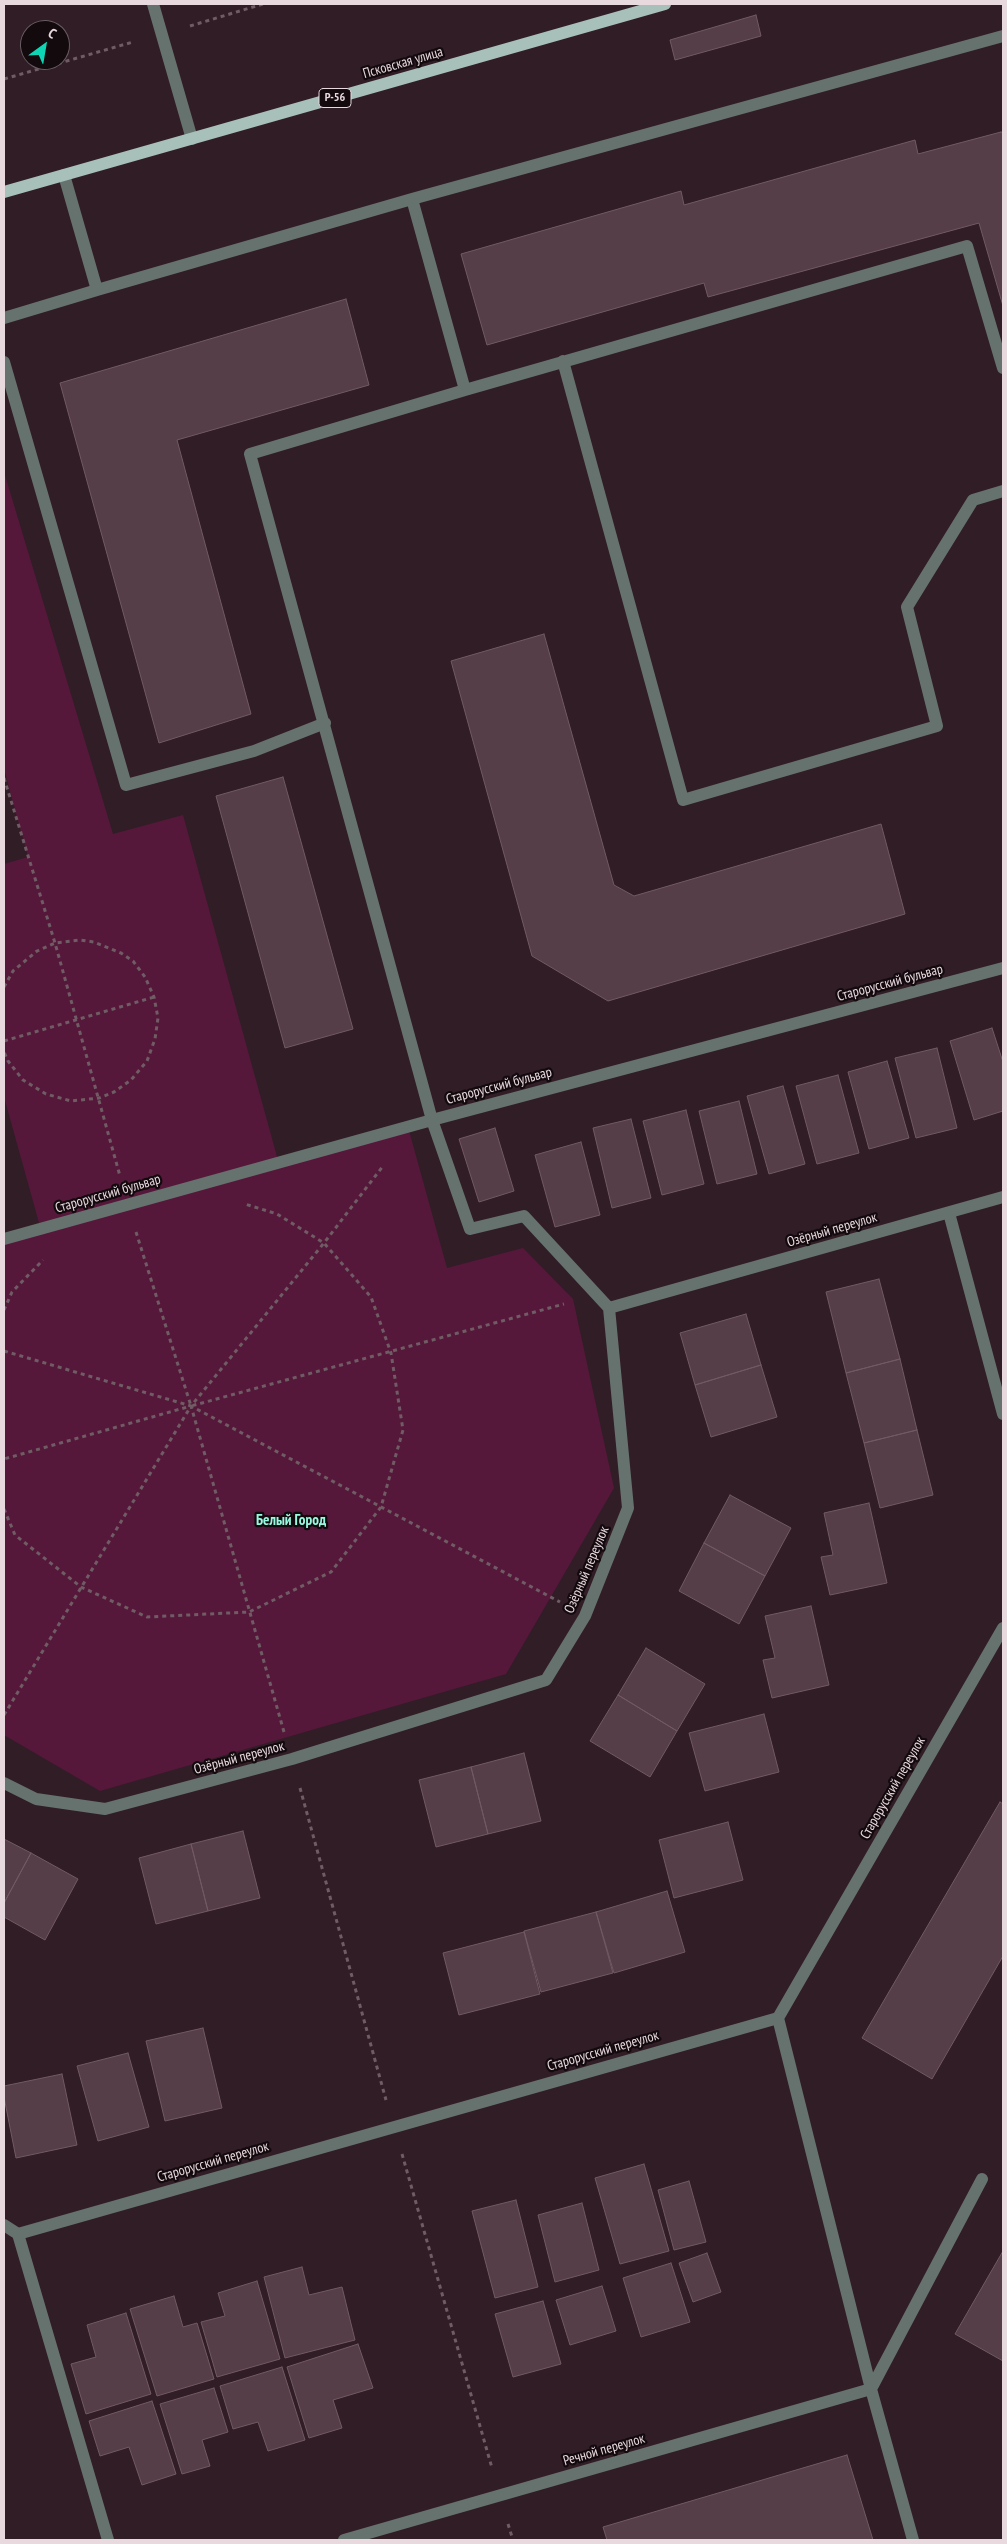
<!DOCTYPE html>
<meta charset="utf-8">
<style>
body{margin:0}
#map{position:relative;width:1007px;height:2544px;overflow:hidden;background:#311d26;font-family:"PT Sans Narrow",sans-serif}
canvas{display:block}
.frame{position:absolute;inset:0;border:5px solid #e8d9df;pointer-events:none}
.north{position:absolute;left:20px;top:20px;width:50px;height:50px;box-sizing:border-box;background:#130a0e;border:1px solid #685d62;border-radius:50%;rotate:32deg;font-size:14px;font-weight:700;line-height:20px;text-align:center;color:#e8d9df}
.north::after{content:'';display:block;margin:auto;width:18px;height:22px;background:#0ed5b4;clip-path:polygon(50% 0,100% 100%,50% 72%,0 100%)}
</style>
<div id="map">
<canvas width="1007" height="2544"></canvas>
<div class="frame"></div>
<div class="north">С</div>
</div>
<script>
const c = document.querySelector('canvas').getContext('2d');
c.lineJoin = 'round';
function fillPath(path, color) {
  c.fillStyle = color;
  c.fill(path, 'evenodd');
}
function poly(rows) {
  const path = new Path2D();
  for (const r of rows) {
    path.moveTo(r[0], r[1]);
    for (let i = 2; i < r.length; i += 2) path.lineTo(r[i], r[i + 1]);
  }
  return path;
}
function trace(path, color, width, dash) {
  c.strokeStyle = color;
  c.lineWidth = width;
  c.lineCap = dash ? 'butt' : 'round';
  c.setLineDash(dash || []);
  c.stroke(path);
}
function label(font, color, halo, rows, align = 'center') {
  c.font = font + ' "PT Sans Narrow",sans-serif';
  c.lineWidth = 4.5;
  c.setLineDash([]);
  c.textBaseline = 'middle';
  c.strokeStyle = halo;
  c.fillStyle = color;
  for (const [text, x, y, turn = 0] of rows) {
    c.save();
    c.translate(x, y);
    c.rotate((+turn || 0) * Math.PI / 180);
    c.textAlign = isNaN(turn) ? turn : align;
    if (halo) c.strokeText(text, 0, 0);
    c.fillText(text, 0, 0);
    c.restore();
  }
}
fillPath(poly([
 [4,472,113,834,183,815,279,1164,408,1127,447,1268,523,1248,573,1299,614,1488,506,1674,100,1791,4,1735,4,1242,41,1230,4,1097,4,864,28,857,4,769]
]), '#56183a');
const building = poly([
 [756,15,761,36,675,60,670,40,756,15],
 [1001,132,1003,133,1003,306,979,223,708,297,704,283,487,345,461,254,681,191,684,205,915,140,918,154,1001,132],
 [346,299,369,385,177,440,251,714,159,743,60,383,346,299],
 [544,634,614,885,634,896,881,824,905,914,608,1001,532,956,451,661,544,634],
 [283,777,353,1029,285,1048,216,796,283,777],
 [992,1028,1003,1062,1003,1111,974,1120,950,1041,992,1028],
 [937,1048,957,1128,916,1138,895,1058,937,1048],
 [887,1061,909,1138,869,1149,848,1072,887,1061],
 [838,1075,859,1153,817,1164,796,1086,838,1075],
 [783,1086,805,1164,769,1174,747,1096,783,1086],
 [739,1101,757,1174,717,1184,699,1111,739,1101],
 [686,1110,704,1184,662,1195,643,1121,686,1110],
 [631,1119,651,1198,612,1208,593,1128,631,1119],
 [495,1128,514,1191,479,1202,459,1139,495,1128],
 [581,1142,600,1215,555,1227,535,1155,581,1142],
 [879,1279,900,1359,846,1373,826,1292,879,1279],
 [746,1314,761,1365,695,1385,680,1333,746,1314],
 [900,1359,917,1430,864,1443,846,1373,900,1359],
 [761,1365,777,1417,711,1437,695,1385,761,1365],
 [917,1430,933,1495,880,1508,864,1443,917,1430],
 [730,1495,791,1528,765,1576,704,1543,730,1495],
 [869,1503,887,1583,830,1595,821,1557,833,1555,824,1513,869,1503],
 [704,1543,765,1576,739,1624,679,1591,704,1543],
 [811,1606,829,1685,772,1698,763,1660,775,1658,765,1616,811,1606],
 [646,1648,705,1684,677,1731,618,1695,646,1648],
 [618,1695,677,1731,650,1777,590,1741,618,1695],
 [764,1714,779,1772,705,1791,689,1733,764,1714],
 [524,1753,541,1821,488,1834,471,1767,524,1753],
 [471,1767,488,1834,436,1847,419,1780,471,1767],
 [1000,1802,1003,1804,1003,1956,932,2079,862,2038,1000,1802],
 [728,1822,743,1880,674,1898,659,1840,728,1822],
 [243,1831,260,1898,208,1911,191,1844,243,1831],
 [4,1839,31,1853,4,1903,4,1839],
 [191,1844,208,1911,156,1924,139,1858,191,1844],
 [31,1853,78,1879,45,1940,4,1917,4,1903,31,1853],
 [667,1891,685,1952,614,1973,596,1912,667,1891],
 [596,1912,613,1973,541,1992,524,1931,596,1912],
 [524,1932,540,1994,459,2015,443,1953,524,1932],
 [203,2028,222,2108,165,2121,146,2041,203,2028],
 [128,2053,149,2127,98,2141,77,2066,128,2053],
 [62,2074,77,2145,16,2158,4,2097,4,2086,62,2074],
 [644,2164,669,2251,620,2264,595,2178,644,2164],
 [689,2181,706,2242,674,2250,658,2190,689,2181],
 [516,2200,538,2287,495,2298,472,2211,516,2200],
 [582,2203,599,2270,555,2282,538,2215,582,2203],
 [1003,2251,1003,2361,955,2334,1003,2251],
 [707,2253,721,2292,693,2302,679,2263,707,2253],
 [671,2263,690,2322,641,2337,623,2278,671,2263],
 [302,2267,309,2295,342,2287,355,2340,285,2358,264,2277,302,2267],
 [257,2281,280,2359,217,2377,201,2322,225,2316,218,2293,257,2281],
 [602,2286,616,2331,570,2345,556,2300,602,2286],
 [174,2296,183,2327,197,2323,214,2379,157,2396,130,2309,174,2296],
 [543,2301,561,2364,513,2377,495,2314,543,2301],
 [126,2313,151,2394,86,2414,71,2364,96,2357,87,2325,126,2313],
 [358,2344,373,2388,333,2400,342,2428,309,2438,287,2367,358,2344],
 [282,2367,305,2440,268,2451,258,2422,233,2429,220,2386,282,2367],
 [214,2388,228,2432,202,2440,210,2466,182,2474,160,2404,214,2388],
 [152,2401,176,2474,142,2485,129,2447,100,2456,89,2421,152,2401],
 [847,2455,873,2540,607,2540,603,2527,847,2455]
]);
fillPath(building, '#553e48');
trace(building, '#725964', 1);
trace(poly([
 [190,26,263,4],
 [4,79,133,42],
 [4,778,55,943,120,1176],
 [4,987,13,971,37,951,55,943,80,940,94,942,121,953,133,961,145,977,154,997,158,1018,155,1039,147,1061,131,1080,114,1092,99,1098,71,1101,46,1094,23,1080,8,1061,4,1052],
 [4,1041,154,997],
 [136,1232,191,1406,564,1304],
 [4,1310,12,1292,43,1260],
 [4,1351,191,1406,4,1459],
 [4,1509,15,1535,81,1587,147,1617,249,1612,331,1572,381,1507,403,1430,391,1353,371,1297,324,1243,277,1214,245,1204],
 [4,1715,191,1406,560,1602],
 [284,1732,191,1406,324,1243,383,1166],
 [300,1788,386,2100],
 [402,2154,492,2468],
 [508,2524,513,2540]
]), '#6f5c64', 3, [4, 4]);
trace(poly([
 [153,4,192,139],
 [64,175,97,290,412,199,1003,36],
 [412,199,465,390,250,454,432,1120,470,1229,524,1216,609,1308],
 [4,318,97,290],
 [563,361,683,800,937,726,907,607,973,500,1003,491],
 [4,362,126,785,254,751,325,723],
 [465,390,967,246,1003,368],
 [949,1213,1003,1414],
 [4,1239,432,1120,1003,968],
 [4,1783,36,1799,105,1809,292,1759,546,1680,585,1616,628,1508,609,1308,1003,1197],
 [778,2018,871,2389,913,2540],
 [4,2225,18,2234,778,2018,1003,1628],
 [18,2234,108,2540],
 [344,2540,871,2389,982,2179]
]), '#66726e', 12);
trace(poly([
 [4,192,665,4]
]), '#a7c1ba', 12);
for (const [x, y, w] of [
 [335,98,32]
]) {
  const box = new Path2D();
  box.roundRect(x - w / 2, y - 9.5, w, 19, 4);
  c.fillStyle = '#130a0e';
  c.fill(box);
  trace(box, '#e8d9df', 1);
}
label('bold 12px', '#e8d9df', null, [
 ["Р-56",335,98]
]);
label('14px', '#e8d9df', '#130a0e', [
 ["Псковская улица",403,63,-16],
 ["Старорусский бульвар",890,983,-15],
 ["Старорусский бульвар",499,1086,-15],
 ["Старорусский бульвар",108,1194,-16],
 ["Озёрный переулок",832,1230,-16],
 ["Озёрный переулок",587,1570,-67],
 ["Озёрный переулок",239,1758,-15],
 ["Старорусский переулок",893,1788,-60],
 ["Старорусский переулок",603,2051,-16],
 ["Старорусский переулок",213,2162,-16],
 ["Речной переулок",604,2450,-16]
]);
label('bold 15px', '#96f9e0', '#130a0e', [
 ["Белый Город",291,1521]
]);
</script>
